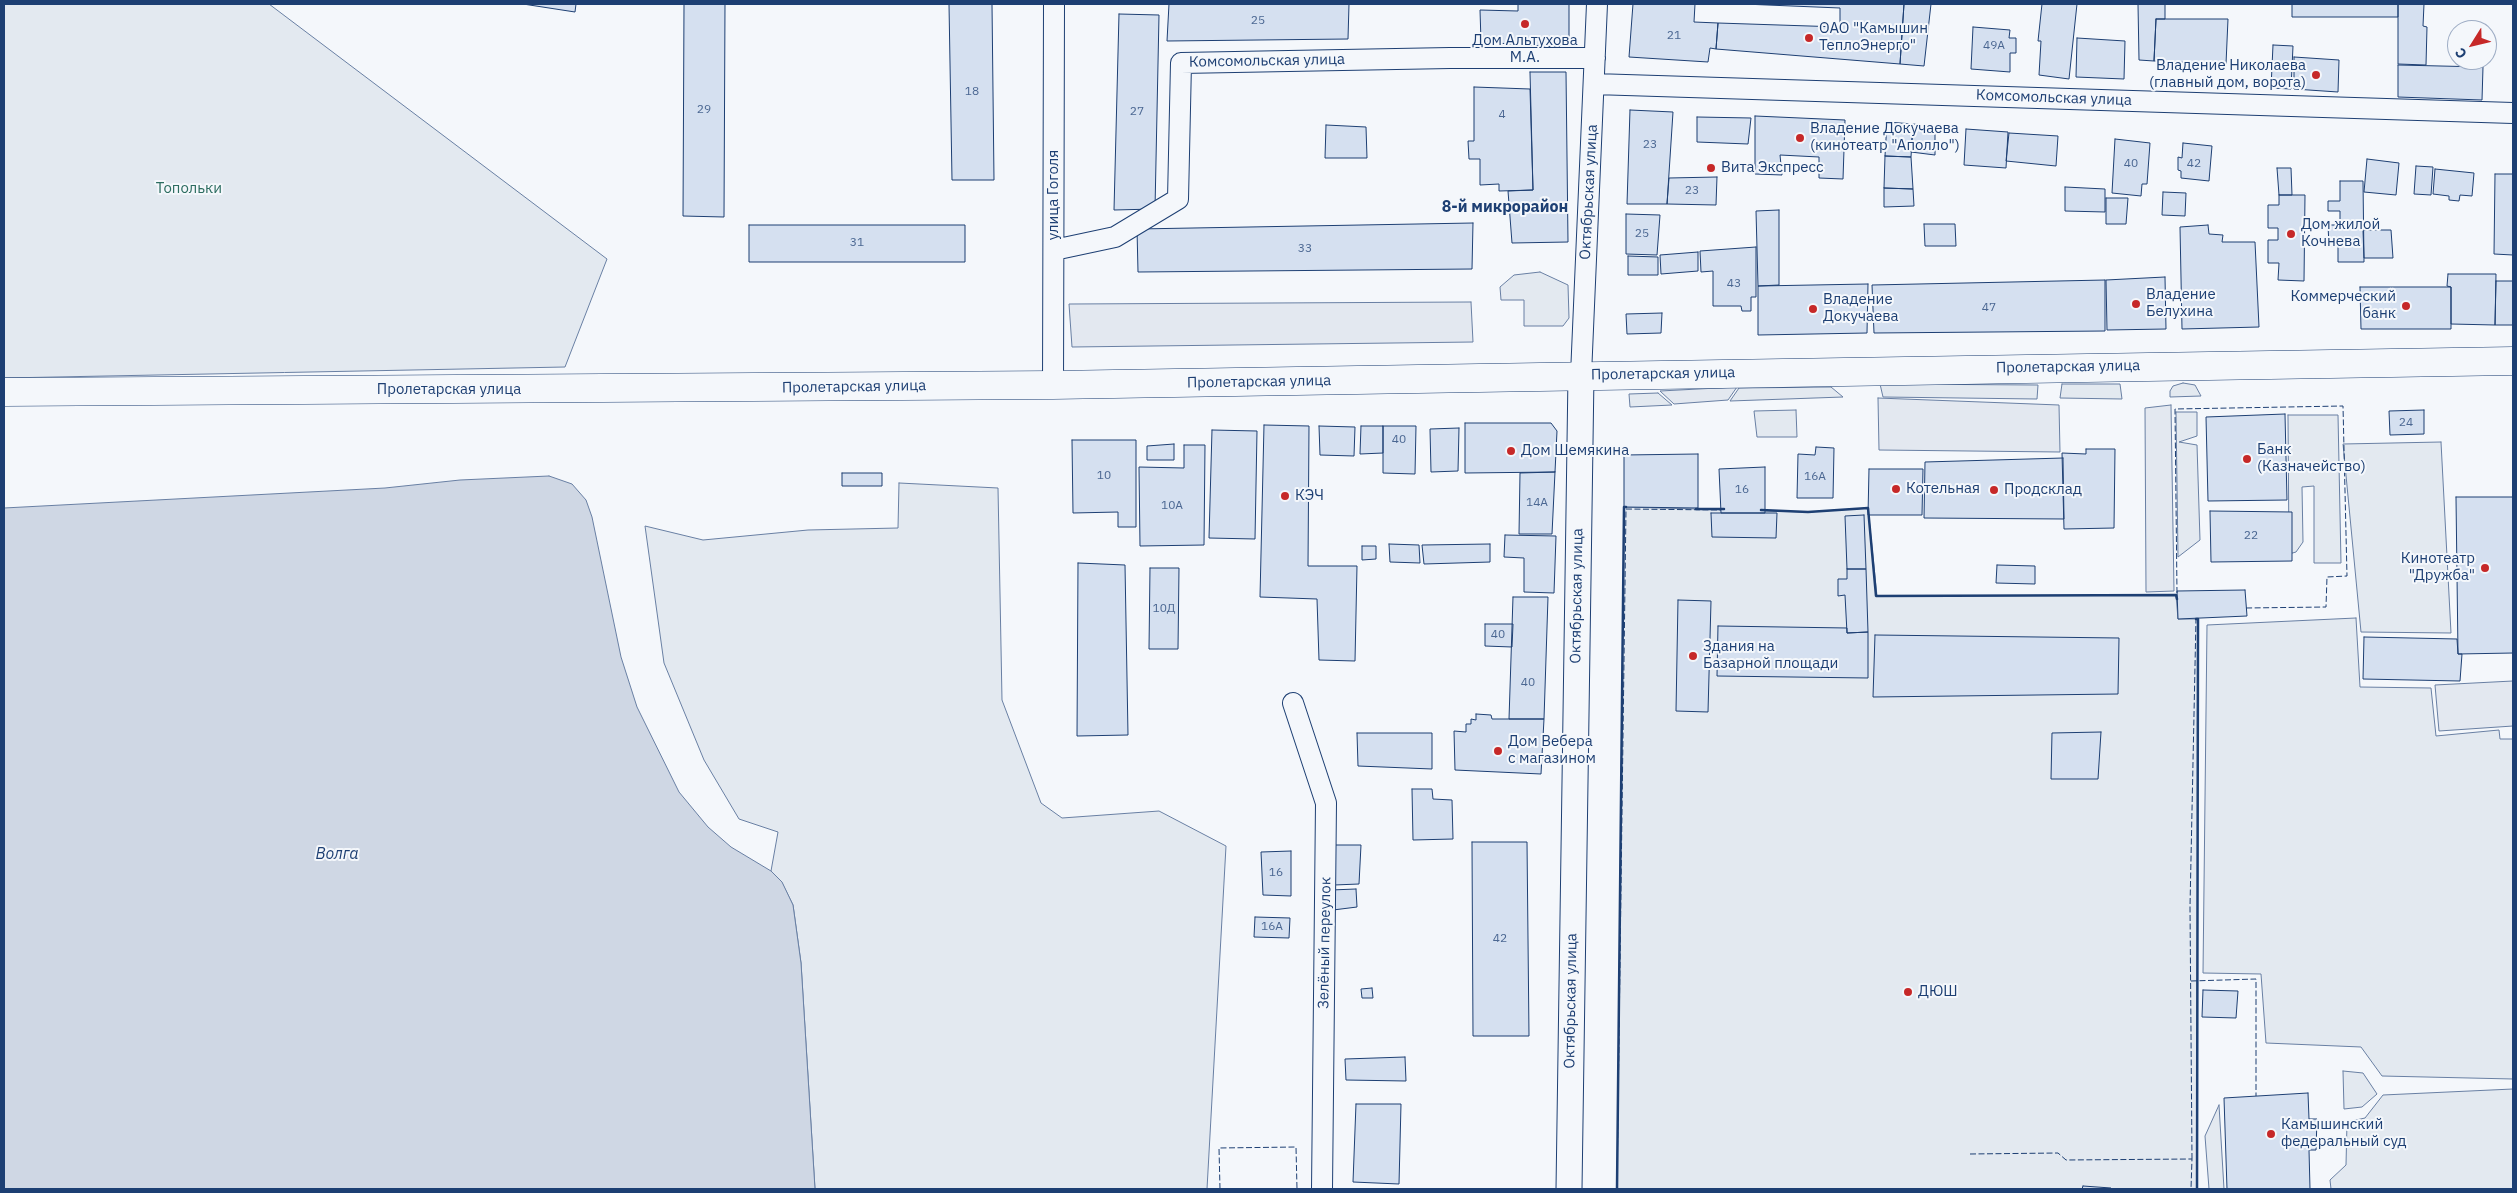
<!DOCTYPE html>
<meta charset="utf-8">
<style>
body{margin:0}
#map{position:relative;width:2517px;height:1193px;overflow:hidden;background:#f4f7fb;font-family:"IBM Plex Sans",sans-serif}
canvas{display:block}
.frame{position:absolute;inset:0;border:5px solid #1d3f73;pointer-events:none}
.north{position:absolute;left:2447px;top:20px;width:50px;height:50px;box-sizing:border-box;background:#f4f7fb;border:1px solid #9eadc5;border-radius:50%;rotate:234deg;font-size:14px;font-weight:700;line-height:20px;text-align:center;color:#1d3f73}
.north::after{content:'';display:block;margin:auto;width:18px;height:22px;background:#c62828;clip-path:polygon(50% 0,100% 100%,50% 72%,0 100%)}
</style>
<div id="map">
<canvas width="2517" height="1193"></canvas>
<div class="frame"></div>
<div class="north">С</div>
</div>
<script>
const c = document.querySelector('canvas').getContext('2d');
c.lineJoin = 'round';
function fillPath(path, color) {
  c.fillStyle = color;
  c.fill(path, 'evenodd');
}
function poly(rows) {
  const path = new Path2D();
  for (const r of rows) {
    path.moveTo(r[0], r[1]);
    for (let i = 2; i < r.length; i += 2) path.lineTo(r[i], r[i + 1]);
  }
  return path;
}
function trace(path, color, width, dash) {
  c.strokeStyle = color;
  c.lineWidth = width;
  c.lineCap = dash ? 'butt' : 'round';
  c.setLineDash(dash || []);
  c.stroke(path);
}
function label(font, color, halo, rows, align = 'center') {
  c.font = font + ' "IBM Plex Sans",sans-serif';
  c.lineWidth = 4;
  c.setLineDash([]);
  c.textBaseline = 'middle';
  c.strokeStyle = halo;
  c.fillStyle = color;
  for (const [text, x, y, turn = 0] of rows) {
    c.save();
    c.translate(x, y);
    c.rotate((+turn || 0) * Math.PI / 180);
    c.textAlign = isNaN(turn) ? turn : align;
    if (halo) c.strokeText(text, 0, 0);
    c.fillText(text, 0, 0);
    c.restore();
  }
}
const green = poly([
 [4,4,269,4,607,259,565,367,4,378,4,4],
 [1540,272,1568,285,1569,318,1563,326,1524,326,1524,300,1501,300,1500,287,1514,275,1540,272],
 [2183,383,2195,385,2201,396,2170,397,2170,391,2173,386,2183,383],
 [1880,384,2038,385,2037,399,1883,397,1880,384],
 [2062,384,2120,384,2122,399,2060,398,2062,384],
 [1831,387,1843,397,1730,401,1739,388,1831,387],
 [1658,393,1672,405,1630,407,1629,394,1658,393],
 [1796,410,1797,437,1757,437,1754,411,1796,410],
 [2176,412,2197,412,2197,436,2179,442,2197,445,2200,540,2178,557,2176,412],
 [2288,415,2338,415,2341,563,2314,563,2314,486,2302,487,2303,542,2296,552,2289,554,2288,415],
 [2441,442,2451,633,2361,632,2343,444,2441,442],
 [899,483,998,488,1002,700,1041,803,1062,818,1159,811,1226,846,1207,1189,815,1189,801,963,793,905,782,883,771,871,778,832,739,819,704,760,664,663,645,526,703,540,808,530,898,528,899,483],
 [1624,507,1808,512,1868,508,1877,596,2176,595,2178,619,2198,619,2197,1189,1617,1189,1624,507],
 [2356,618,2360,687,2431,688,2436,736,2499,730,2500,739,2513,739,2513,1079,2382,1076,2361,1047,2266,1043,2261,974,2203,973,2207,625,2356,618],
 [2343,1071,2363,1073,2377,1094,2362,1107,2344,1109,2343,1071],
 [2513,1089,2513,1189,2331,1189,2330,1180,2346,1165,2347,1122,2365,1118,2383,1095,2513,1089],
 [2219,1105,2224,1189,2209,1189,2205,1136,2219,1105]
]);
fillPath(green, '#e3e9f0');
trace(green, '#687fa3', 1);
const parking = poly([
 [1471,302,1473,342,1072,347,1069,304,1471,302],
 [1737,387,1728,400,1674,404,1660,391,1737,387],
 [1878,398,2059,405,2060,452,1879,450,1878,398],
 [2171,405,2174,591,2146,592,2145,408,2171,405],
 [2513,681,2513,726,2439,731,2435,685,2513,681]
]);
fillPath(parking, '#e3e8f0');
trace(parking, '#687fa3', 1);
const water = poly([
 [549,476,572,484,586,500,592,517,621,657,637,707,679,792,708,827,731,847,771,871,782,882,793,905,801,963,815,1189,4,1189,4,508,385,488,460,480,549,476]
]);
fillPath(water, '#cfd7e4');
trace(water, '#687fa3', 1);
const building = poly([
 [523,4,576,4,575,12,523,4],
 [684,4,725,4,724,217,683,216,684,4],
 [949,4,992,4,994,180,952,180,949,4],
 [1169,4,1349,4,1348,39,1167,41,1169,4],
 [1518,4,1569,4,1569,37,1559,47,1481,42,1480,10,1518,11,1518,4],
 [1633,4,1695,4,1694,22,1718,23,1716,49,1710,48,1708,62,1629,57,1633,4],
 [1743,4,1904,4,1900,64,1716,49,1718,23,1840,27,1840,8,1743,4],
 [1904,4,1931,4,1924,66,1900,64,1904,4],
 [2042,4,2077,4,2069,79,2039,75,2041,41,2038,41,2042,4],
 [2138,4,2165,4,2165,19,2156,19,2154,61,2139,60,2138,4],
 [2292,4,2398,4,2398,17,2292,17,2292,4],
 [2398,4,2424,4,2423,26,2427,27,2426,65,2398,64,2398,4],
 [1119,14,1159,15,1155,209,1114,210,1119,14],
 [2156,19,2228,19,2226,64,2154,61,2156,19],
 [1973,27,2010,30,2009,38,2016,38,2016,53,2010,53,2010,72,1971,69,1973,27],
 [2077,38,2125,41,2124,79,2076,77,2077,38],
 [2273,45,2293,46,2291,89,2271,88,2273,45],
 [2294,57,2339,60,2338,92,2294,89,2294,57],
 [2398,65,2483,67,2482,100,2398,97,2398,65],
 [1530,72,1566,72,1568,242,1512,243,1508,191,1533,190,1530,72],
 [1474,87,1530,89,1533,190,1499,191,1499,184,1480,185,1480,159,1469,159,1468,141,1474,141,1474,87],
 [1630,110,1673,112,1667,204,1627,204,1630,110],
 [1755,116,1845,120,1843,179,1819,178,1819,157,1780,155,1782,175,1755,174,1755,116],
 [1697,117,1751,118,1748,144,1697,142,1697,117],
 [1887,122,1913,124,1911,157,1885,156,1887,122],
 [1913,124,1935,126,1935,155,1911,152,1913,124],
 [1326,125,1366,127,1367,158,1325,158,1326,125],
 [1966,129,2008,132,2006,168,1964,165,1966,129],
 [2009,133,2058,136,2056,166,2006,161,2009,133],
 [2115,139,2150,143,2147,184,2142,184,2141,196,2112,193,2115,139],
 [2183,143,2212,146,2209,181,2181,178,2181,171,2178,170,2178,157,2182,158,2183,143],
 [1885,156,1911,157,1913,189,1884,188,1885,156],
 [2367,159,2399,163,2396,195,2364,192,2367,159],
 [2416,166,2433,167,2431,195,2414,194,2416,166],
 [2277,168,2291,168,2292,195,2279,195,2277,168],
 [2435,169,2474,173,2472,196,2460,195,2459,201,2449,200,2449,196,2433,194,2435,169],
 [2495,174,2513,174,2513,255,2494,254,2495,174],
 [1717,177,1716,205,1667,204,1669,178,1717,177],
 [2340,181,2363,181,2364,262,2338,262,2338,245,2329,246,2328,225,2340,225,2340,211,2328,211,2328,201,2340,201,2340,181],
 [2065,187,2105,189,2105,212,2065,211,2065,187],
 [1884,188,1913,189,1914,206,1884,207,1884,188],
 [2163,192,2186,193,2185,216,2162,215,2163,192],
 [2279,195,2305,195,2304,281,2278,280,2279,263,2268,263,2268,240,2278,240,2278,228,2268,228,2268,205,2279,205,2279,195],
 [2106,198,2128,198,2126,224,2106,224,2106,198],
 [1779,210,1779,285,1758,286,1756,211,1779,210],
 [1626,214,1660,215,1657,255,1626,254,1626,214],
 [1473,223,1472,269,1138,272,1137,229,1473,223],
 [1924,224,1955,224,1956,246,1925,246,1924,224],
 [749,225,965,225,965,262,749,262,749,225],
 [2208,225,2209,234,2223,235,2222,242,2255,242,2259,327,2182,329,2180,227,2208,225],
 [2363,230,2391,230,2393,258,2364,258,2363,230],
 [1756,247,1756,297,1751,297,1751,311,1742,311,1741,306,1713,306,1713,271,1701,272,1700,251,1756,247],
 [1698,252,1698,271,1661,274,1660,255,1698,252],
 [1628,256,1658,257,1658,275,1628,275,1628,256],
 [2448,274,2496,274,2495,325,2451,324,2451,287,2447,286,2448,274],
 [2165,277,2166,329,2107,330,2106,280,2165,277],
 [2105,280,2105,331,1874,333,1872,285,2105,280],
 [2496,281,2513,281,2513,325,2495,325,2496,281],
 [1868,284,1867,333,1758,335,1758,286,1868,284],
 [2360,287,2451,287,2451,329,2361,329,2360,287],
 [1662,313,1661,333,1627,334,1626,314,1662,313],
 [2424,410,2424,434,2390,435,2389,411,2424,410],
 [2285,414,2287,500,2208,501,2206,417,2285,414],
 [1465,423,1551,423,1557,431,1555,472,1465,473,1465,423],
 [1264,425,1309,426,1308,566,1357,566,1355,661,1319,660,1317,599,1260,597,1264,425],
 [1319,426,1355,427,1354,456,1320,455,1319,426],
 [1361,426,1383,426,1383,453,1360,454,1361,426],
 [1383,426,1416,426,1415,474,1383,473,1383,426],
 [1459,428,1458,471,1431,472,1430,429,1459,428],
 [1212,430,1257,431,1255,539,1209,538,1212,430],
 [1072,440,1136,440,1136,527,1118,527,1118,512,1073,513,1072,440],
 [1174,444,1174,460,1147,460,1147,446,1174,444],
 [1184,445,1205,445,1204,545,1140,546,1139,467,1184,468,1184,445],
 [1816,447,1834,448,1833,498,1797,498,1798,454,1815,455,1816,447],
 [2086,449,2115,449,2114,528,2064,529,2062,453,2086,454,2086,449],
 [1698,454,1698,508,1624,507,1624,455,1698,454],
 [2063,458,2064,519,1924,518,1925,462,2063,458],
 [1765,467,1765,513,1721,513,1719,469,1765,467],
 [1869,469,1923,469,1922,515,1868,515,1869,469],
 [1555,472,1552,534,1519,534,1520,473,1555,472],
 [842,473,882,473,882,486,842,486,842,473],
 [2456,497,2513,497,2513,653,2458,654,2456,497],
 [2210,511,2292,512,2292,561,2211,562,2210,511],
 [1711,513,1777,513,1776,538,1712,537,1711,513],
 [1864,515,1866,569,1847,569,1845,516,1864,515],
 [1505,535,1556,536,1554,593,1524,592,1524,558,1504,557,1505,535],
 [1389,544,1419,545,1420,563,1390,562,1389,544],
 [1490,544,1490,562,1424,564,1422,545,1490,544],
 [1362,546,1376,546,1376,559,1362,560,1362,546],
 [1078,563,1125,565,1128,735,1077,736,1078,563],
 [1997,565,2035,566,2035,584,1996,583,1997,565],
 [1150,568,1179,568,1178,649,1149,649,1150,568],
 [1847,569,1866,569,1868,632,1847,633,1845,595,1838,596,1838,579,1847,579,1847,569],
 [2245,590,2247,616,2178,619,2177,591,2245,590],
 [1513,597,1548,597,1544,719,1509,719,1513,597],
 [1678,600,1711,601,1708,712,1676,711,1678,600],
 [1485,624,1513,624,1512,647,1485,646,1485,624],
 [1718,626,1847,628,1847,633,1868,632,1868,678,1717,676,1718,626],
 [1875,635,2119,638,2118,694,1873,697,1875,635],
 [2364,637,2457,639,2458,654,2462,654,2460,681,2363,679,2364,637],
 [1476,714,1491,715,1492,719,1544,719,1541,774,1455,770,1454,731,1466,732,1466,724,1471,724,1471,719,1476,720,1476,714],
 [2101,732,2098,779,2051,779,2052,733,2101,732],
 [1357,733,1432,733,1432,769,1358,766,1357,733],
 [1412,789,1432,789,1433,799,1452,800,1453,839,1413,840,1412,789],
 [1472,842,1527,842,1529,1036,1473,1036,1472,842],
 [1335,845,1361,845,1359,884,1334,885,1335,845],
 [1291,851,1291,896,1263,895,1261,852,1291,851],
 [1356,889,1357,907,1333,910,1331,890,1356,889],
 [1255,917,1290,918,1289,938,1254,937,1255,917],
 [1372,988,1373,998,1362,998,1361,989,1372,988],
 [2203,990,2238,991,2236,1018,2202,1017,2203,990],
 [1405,1057,1406,1081,1346,1080,1345,1059,1405,1057],
 [2308,1093,2309,1119,2317,1119,2316,1150,2309,1150,2310,1189,2227,1189,2224,1098,2308,1093],
 [1356,1104,1401,1104,1399,1184,1353,1182,1356,1104],
 [2083,1186,2111,1188,2111,1189,2082,1189,2083,1186]
]);
fillPath(building, '#d5e0f0');
trace(building, '#1d3f73', 1);
const minor = poly([
 [1594,84,2513,113],
 [1054,250,1115,237,1178,199,1181,63,1450,58,1595,58],
 [1581,375,1597,4],
 [1053,385,1054,4],
 [1293,703,1326,803,1322,1189]
]);
const tertiary = poly([
 [1569,1189,1581,375]
]);
const primary = poly([
 [4,392,1053,385,2513,361]
]);
trace(minor, '#1d3f73', 22);
trace(tertiary, '#1d3f73', 27);
trace(primary, '#1d3f73', 29);
trace(minor, '#f4f7fb', 20);
trace(tertiary, '#f4f7fb', 25);
trace(primary, '#f4f7fb', 28);
trace(poly([
 [2177,593,2175,409,2343,406,2347,576,2327,577,2326,607,2246,608],
 [2191,981,2256,979,2256,1096],
 [1970,1154,2058,1153,2066,1160,2192,1159,2191,1189],
 [2192,1159,2190,907,2196,618],
 [1220,1189,1219,1148,1296,1147,1297,1189],
 [1617,1189,1626,509,1721,510]
]), '#1d3f73', 1, [6, 2.5]);
trace(poly([
 [1696,509,1724,509],
 [1761,510,1808,512,1868,508,1876,596,2176,595,2177,599],
 [2196,619,2198,619,2197,1189],
 [1617,1189,1624,507,1626,507]
]), '#1d3f73', 2.5);
for (const [x, y, r, color] of [
 [1525,24,5,"#c62828"],
 [1809,38,5,"#c62828"],
 [2316,75,5,"#c62828"],
 [1800,138,5,"#c62828"],
 [1711,168,5,"#c62828"],
 [2291,234,5,"#c62828"],
 [2136,304,5,"#c62828"],
 [2406,306,5,"#c62828"],
 [1813,309,5,"#c62828"],
 [1511,451,5,"#c62828"],
 [2247,459,5,"#c62828"],
 [1896,489,5,"#c62828"],
 [1994,490,5,"#c62828"],
 [1285,496,5,"#c62828"],
 [2485,568,5,"#c62828"],
 [1693,656,5,"#c62828"],
 [1498,751,5,"#c62828"],
 [1908,992,5,"#c62828"],
 [2271,1134,5,"#c62828"]
]) {
  const dot = new Path2D();
  dot.arc(x, y, r, 0, 2 * Math.PI);
  c.fillStyle = color;
  c.fill(dot);
  trace(dot, '#f4f7fb', 2);
}
label('12px', '#4b6792', null, [
 ["25",1258,21],
 ["21",1674,36],
 ["49А",1994,46],
 ["18",972,92],
 ["29",704,110],
 ["27",1137,112],
 ["4",1502,115],
 ["23",1650,145],
 ["40",2131,164],
 ["42",2194,164],
 ["23",1692,191],
 ["25",1642,234],
 ["31",857,243],
 ["33",1305,249],
 ["43",1734,284],
 ["47",1989,308],
 ["24",2406,423],
 ["40",1399,440],
 ["10",1104,476],
 ["16А",1815,477],
 ["16",1742,490],
 ["14А",1537,503],
 ["10А",1172,506],
 ["22",2251,536],
 ["10Д",1164,609],
 ["40",1498,635],
 ["40",1528,683],
 ["16",1276,873],
 ["16А",1272,927],
 ["42",1500,939]
]);
label('15px', '#1d3f73', '#f4f7fb', [
 ["ОАО \"Камышин",1819,29],
 ["ТеплоЭнерго\"",1819,46],
 ["Дом Альтухова",1525,41,"center"],
 ["М.А.",1525,58,"center"],
 ["Владение Николаева",2306,66,"right"],
 ["(главный дом, ворота)",2306,83,"right"],
 ["Владение Докучаева",1810,129],
 ["(кинотеатр \"Аполло\")",1810,146],
 ["Вита Экспресс",1721,168],
 ["Дом жилой",2301,225],
 ["Кочнева",2301,242],
 ["Владение",2146,295],
 ["Белухина",2146,312],
 ["Коммерческий",2396,297,"right"],
 ["банк",2396,314,"right"],
 ["Владение",1823,300],
 ["Докучаева",1823,317],
 ["Банк",2257,450],
 ["(Казначейство)",2257,467],
 ["Дом Шемякина",1521,451],
 ["Котельная",1906,489],
 ["Продсклад",2004,490],
 ["КЭЧ",1295,496],
 ["Кинотеатр",2475,559,"right"],
 ["\"Дружба\"",2475,576,"right"],
 ["Здания на",1703,647],
 ["Базарной площади",1703,664],
 ["Дом Вебера",1508,742],
 ["с магазином",1508,759],
 ["ДЮШ",1918,992],
 ["Камышинский",2281,1125],
 ["федеральный суд",2281,1142]
], 'left');
label('15px', '#1d3f73', '#f4f7fb', [
 ["Комсомольская улица",1267,61,-1],
 ["Комсомольская улица",2054,98,2],
 ["Октябрьская улица",1589,192,-87],
 ["улица Гоголя",1054,195,-90],
 ["Пролетарская улица",2068,367,-1],
 ["Пролетарская улица",1663,374,-1],
 ["Пролетарская улица",1259,382,-1],
 ["Пролетарская улица",854,387,-1],
 ["Пролетарская улица",449,390],
 ["Октябрьская улица",1577,596,-89],
 ["Зелёный переулок",1325,943,-89],
 ["Октябрьская улица",1571,1001,-89]
]);
label('15px', '#2c6c60', '#f4f7fb', [
 ["Топольки",189,189]
]);
label('bold 16px', '#1d3f73', '#f4f7fb', [
 ["8-й микрорайон",1505,207]
]);
label('italic 16px', '#1d3f73', '#f4f7fb', [
 ["Волга",337,854]
]);
</script>
